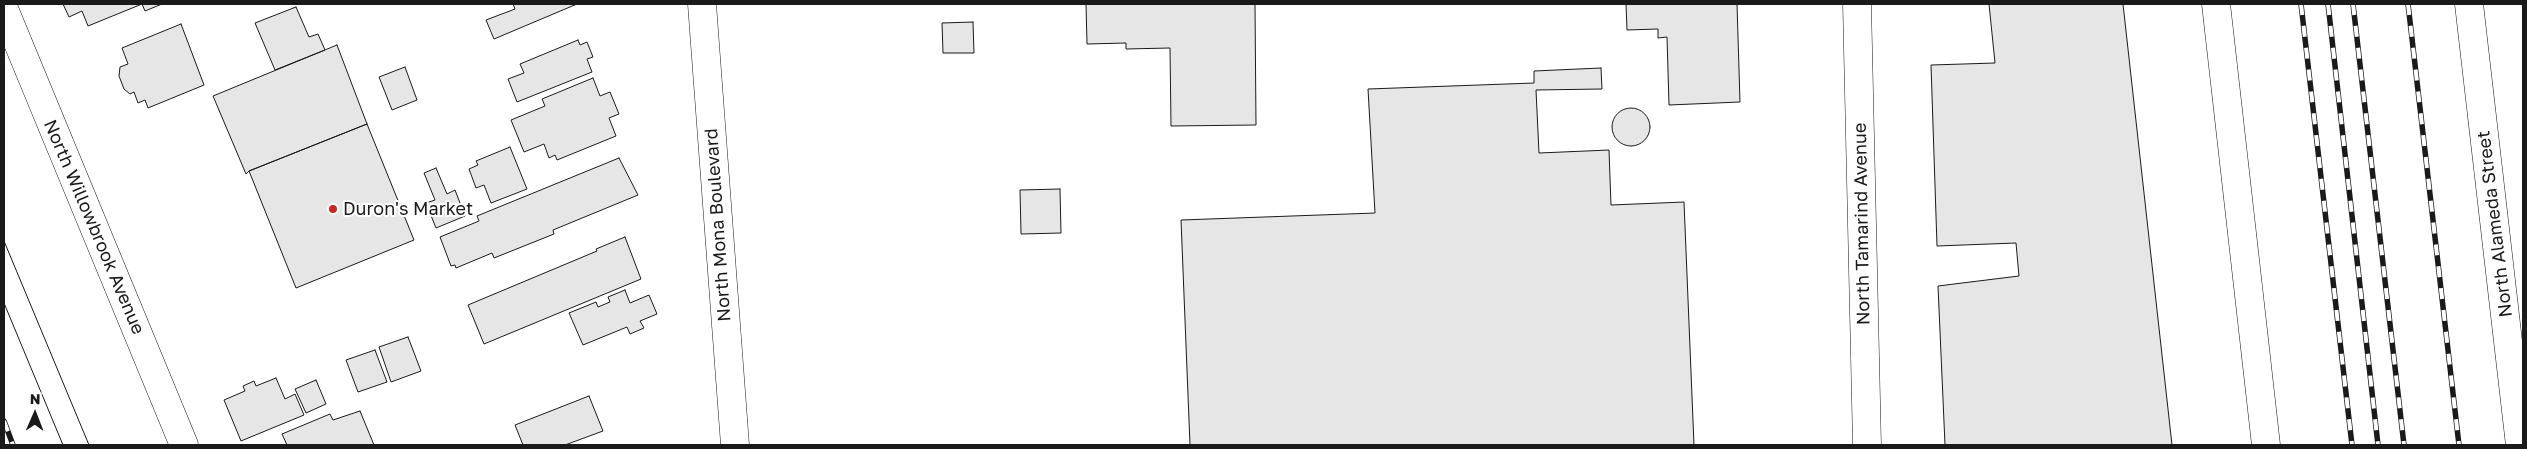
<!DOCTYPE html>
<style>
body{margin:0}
#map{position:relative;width:2527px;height:449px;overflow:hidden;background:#fff;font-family:"Golos Text",sans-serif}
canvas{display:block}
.frame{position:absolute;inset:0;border:5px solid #1a1a1a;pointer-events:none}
.north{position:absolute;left:10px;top:389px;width:50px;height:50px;-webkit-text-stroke:4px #fff;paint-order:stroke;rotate:1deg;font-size:14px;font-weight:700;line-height:20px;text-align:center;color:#1a1a1a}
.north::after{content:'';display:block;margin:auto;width:18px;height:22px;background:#1a1a1a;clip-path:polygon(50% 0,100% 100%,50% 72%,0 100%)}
</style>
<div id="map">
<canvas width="2527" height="449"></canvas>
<div class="frame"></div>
<div class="north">N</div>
</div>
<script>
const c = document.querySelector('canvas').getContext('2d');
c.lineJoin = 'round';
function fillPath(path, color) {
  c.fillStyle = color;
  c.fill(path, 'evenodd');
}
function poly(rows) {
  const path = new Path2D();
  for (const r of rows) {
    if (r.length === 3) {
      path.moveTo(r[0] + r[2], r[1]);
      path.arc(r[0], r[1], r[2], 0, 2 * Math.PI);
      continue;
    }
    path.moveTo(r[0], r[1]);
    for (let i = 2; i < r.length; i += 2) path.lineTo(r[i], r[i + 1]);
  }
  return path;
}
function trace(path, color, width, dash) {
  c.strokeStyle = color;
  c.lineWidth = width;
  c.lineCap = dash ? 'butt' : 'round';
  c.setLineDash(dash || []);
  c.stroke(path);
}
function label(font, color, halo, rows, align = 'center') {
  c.font = font + ' "Golos Text",sans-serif';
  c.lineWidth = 4;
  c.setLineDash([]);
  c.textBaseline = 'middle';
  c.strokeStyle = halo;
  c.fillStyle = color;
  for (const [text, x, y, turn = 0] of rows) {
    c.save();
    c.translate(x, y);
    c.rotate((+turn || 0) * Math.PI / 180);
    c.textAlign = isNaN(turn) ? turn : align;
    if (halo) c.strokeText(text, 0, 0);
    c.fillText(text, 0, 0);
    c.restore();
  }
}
const building = poly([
 [63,4,162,4,145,11,142,4,88,26,82,11,69,17,63,4],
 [513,4,577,4,494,39,486,20,515,9,513,4],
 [1086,4,1255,4,1256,125,1171,126,1170,48,1126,49,1126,43,1087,44,1086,4],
 [1626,4,1737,4,1740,102,1669,105,1667,37,1658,38,1658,29,1627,30,1626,4],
 [1989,4,2123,4,2172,445,1945,445,1938,286,2019,276,2016,243,1937,246,1931,65,1995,63,1989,4],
 [296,7,309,37,318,34,325,50,275,70,255,23,296,7],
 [973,22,974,53,943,53,942,23,973,22],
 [181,24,204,85,148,108,145,100,138,103,134,92,130,94,124,89,119,76,120,67,128,64,122,48,181,24],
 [578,40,580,45,587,42,593,57,587,59,592,72,517,102,508,79,524,73,520,64,578,40],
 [337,45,367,124,249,171,246,174,213,96,337,45],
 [405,67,417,100,392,110,379,77,405,67],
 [1601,68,1602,89,1536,90,1539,153,1609,150,1611,205,1684,202,1694,445,1190,445,1181,220,1375,213,1368,89,1534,83,1534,71,1601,68],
 [593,78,600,96,610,92,619,114,609,118,616,136,557,160,555,155,549,158,544,144,524,152,511,120,545,106,542,99,593,78],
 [1631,127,19],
 [367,124,414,240,296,288,249,171,367,124],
 [510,147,527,189,491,203,484,185,476,188,469,169,478,165,476,161,510,147],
 [619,158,638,195,553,230,554,234,494,258,492,253,456,268,455,265,451,266,440,237,479,221,477,216,619,158],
 [436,168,447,194,455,190,465,216,436,228,426,203,435,200,424,173,436,168],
 [1060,189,1061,233,1021,234,1020,190,1060,189],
 [625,237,641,279,484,344,468,305,597,251,596,249,625,237],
 [625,290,630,303,649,295,657,314,640,321,644,328,630,334,627,327,583,345,569,313,596,302,598,307,610,302,608,297,625,290],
 [408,337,421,371,391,382,379,347,408,337],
 [375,350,387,382,358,392,346,360,375,350],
 [276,378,285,399,295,394,304,415,241,441,224,400,245,391,243,386,254,381,256,386,276,378],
 [316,380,326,404,306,413,295,389,316,380],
 [589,396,603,431,565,445,523,445,515,425,589,396],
 [360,411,374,445,287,445,282,434,330,414,333,420,360,411]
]);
fillPath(building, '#e6e6e6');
trace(building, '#1a1a1a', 1);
const street = poly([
 [702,4,735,445],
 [1857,4,1867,445],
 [4,9,184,445]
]);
const secondary = poly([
 [2469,4,2520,445]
]);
const primary = poly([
 [2216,4,2266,445]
]);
trace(street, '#1a1a1a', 29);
trace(secondary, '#1a1a1a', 29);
trace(primary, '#1a1a1a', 29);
trace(street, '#fff', 28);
trace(secondary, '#fff', 28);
trace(primary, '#fff', 28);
trace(poly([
 [4,241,89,445],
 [4,303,63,445]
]), '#1a1a1a', 1);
const rail = poly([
 [2301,4,2352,445],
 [2328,4,2378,445],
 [2353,4,2404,445],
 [2408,4,2459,445],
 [4,421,13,445]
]);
trace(rail, '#1a1a1a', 5.5);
trace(rail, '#fff', 4, [11]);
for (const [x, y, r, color] of [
 [333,209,5,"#c62828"]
]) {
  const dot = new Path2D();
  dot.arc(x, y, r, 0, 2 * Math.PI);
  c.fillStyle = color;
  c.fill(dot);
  trace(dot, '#fff', 2);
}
label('18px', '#1a1a1a', '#fff', [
 ["Duron's Market",343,209]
], 'left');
label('18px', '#1a1a1a', '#fff', [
 ["North Tamarind Avenue",1862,224,-91],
 ["North Alameda Street",2495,224,-97],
 ["North Mona Boulevard",718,225,-94],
 ["North Willowbrook Avenue",94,227,67]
]);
</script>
